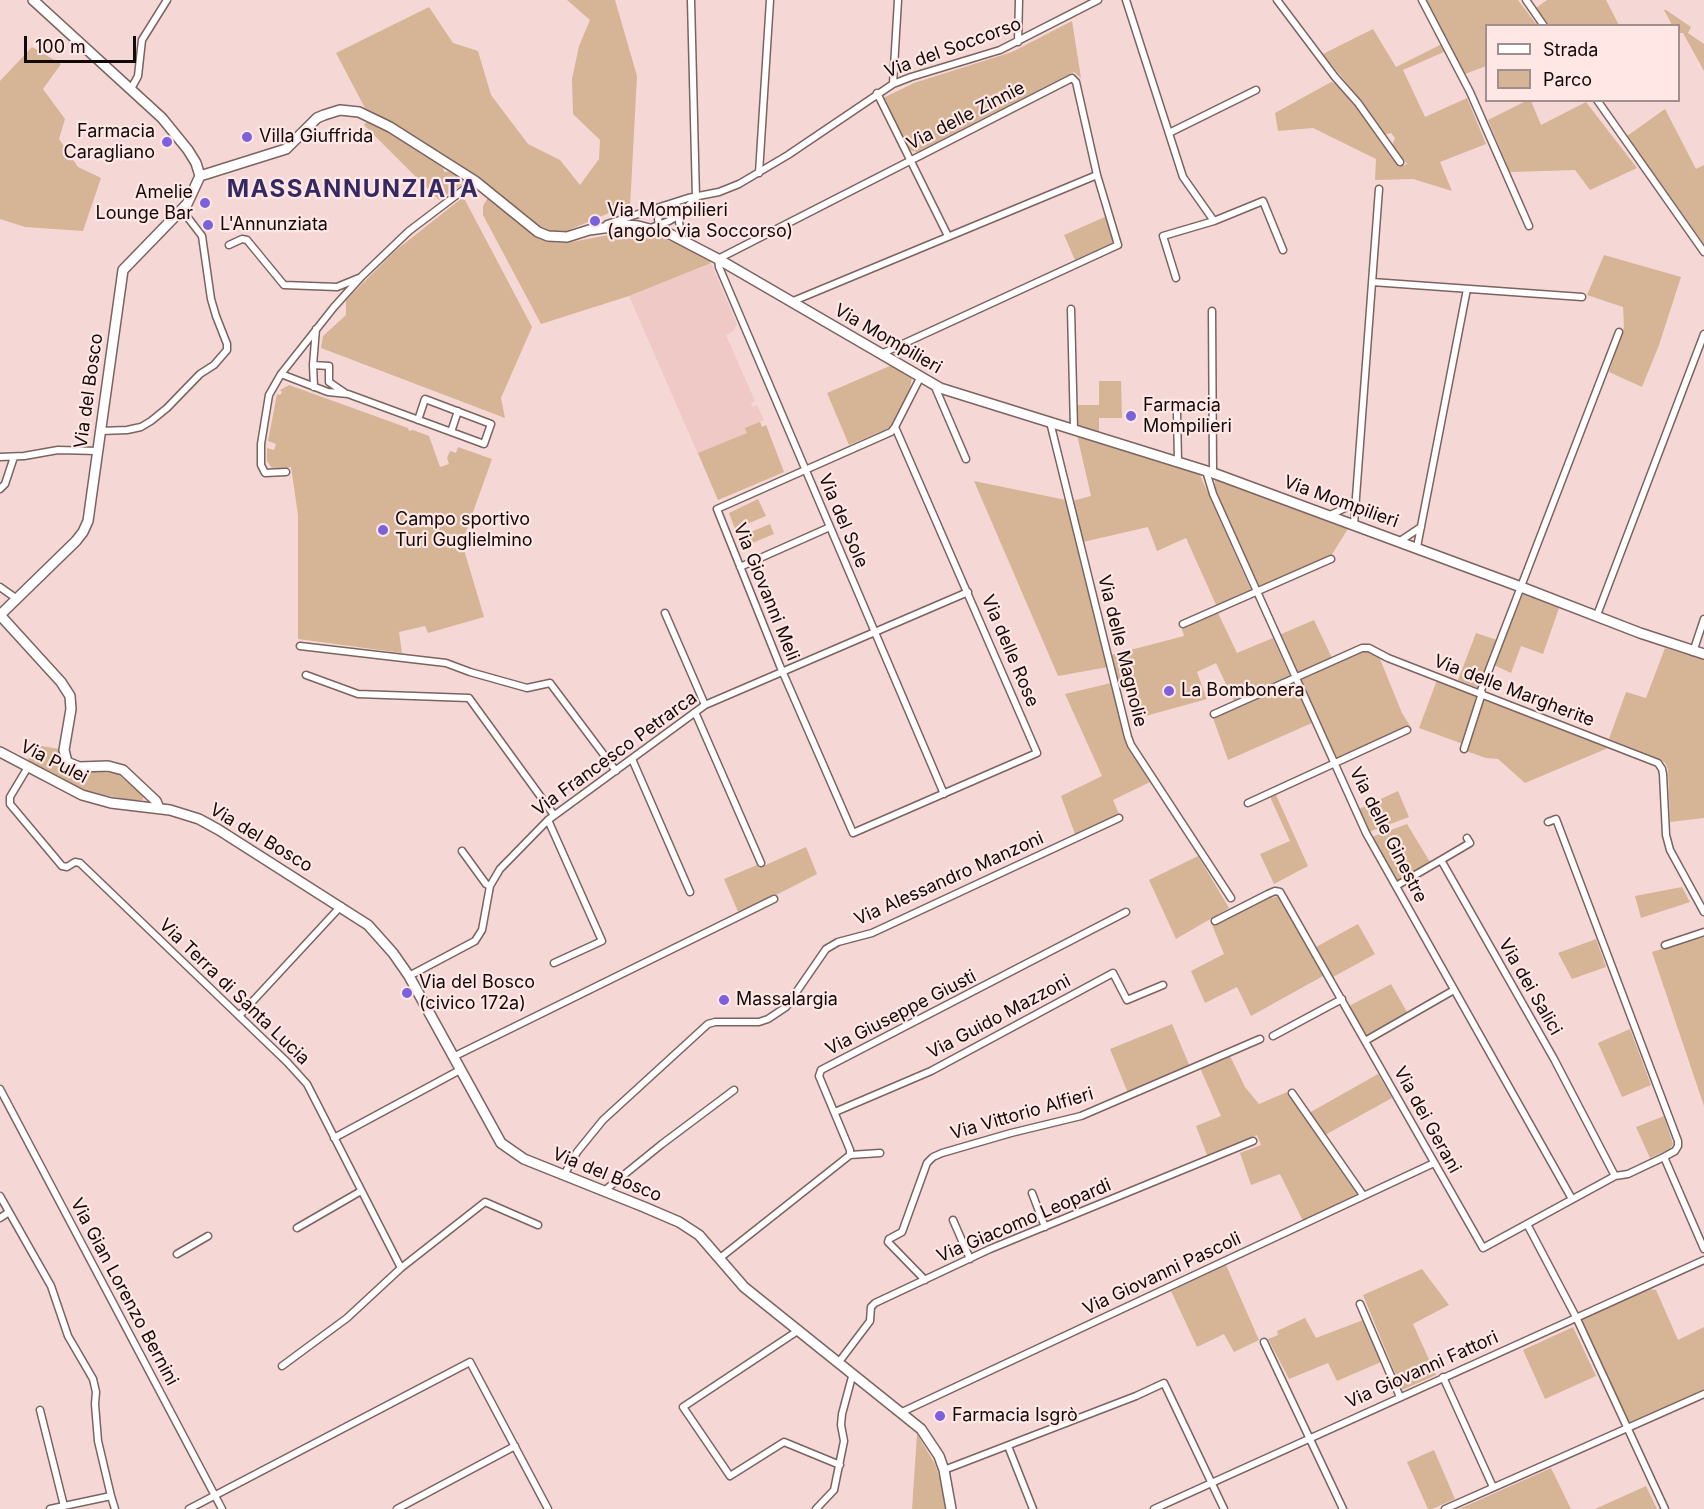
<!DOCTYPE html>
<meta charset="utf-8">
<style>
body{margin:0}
#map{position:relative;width:1704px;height:1509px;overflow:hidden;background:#f5d8d5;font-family:Inter,sans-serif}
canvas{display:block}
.legend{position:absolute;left:1485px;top:24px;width:195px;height:78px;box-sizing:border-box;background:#fee7e4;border:2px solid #a08f8c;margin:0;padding:8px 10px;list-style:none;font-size:18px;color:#120a09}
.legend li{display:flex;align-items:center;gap:12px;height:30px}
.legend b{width:30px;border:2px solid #a08f8c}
.scale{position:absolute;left:24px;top:36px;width:112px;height:27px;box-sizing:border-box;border:3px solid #120a09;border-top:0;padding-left:8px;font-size:18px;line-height:21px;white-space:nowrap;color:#120a09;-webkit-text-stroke:4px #fee7e4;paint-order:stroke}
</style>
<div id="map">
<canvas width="1704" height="1509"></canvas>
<ul class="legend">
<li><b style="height:8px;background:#fff"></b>Strada</li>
<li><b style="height:16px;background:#d6b496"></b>Parco</li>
</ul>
<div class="scale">100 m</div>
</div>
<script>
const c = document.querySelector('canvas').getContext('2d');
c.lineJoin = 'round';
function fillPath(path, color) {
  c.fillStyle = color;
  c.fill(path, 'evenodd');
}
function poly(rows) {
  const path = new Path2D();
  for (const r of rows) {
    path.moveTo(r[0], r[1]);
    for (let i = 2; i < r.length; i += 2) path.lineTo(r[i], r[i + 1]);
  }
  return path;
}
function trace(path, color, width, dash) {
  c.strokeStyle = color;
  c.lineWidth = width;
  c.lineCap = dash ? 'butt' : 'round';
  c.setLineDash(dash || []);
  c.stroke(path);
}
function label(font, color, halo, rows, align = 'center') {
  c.font = font + ' Inter,sans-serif';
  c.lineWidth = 4.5;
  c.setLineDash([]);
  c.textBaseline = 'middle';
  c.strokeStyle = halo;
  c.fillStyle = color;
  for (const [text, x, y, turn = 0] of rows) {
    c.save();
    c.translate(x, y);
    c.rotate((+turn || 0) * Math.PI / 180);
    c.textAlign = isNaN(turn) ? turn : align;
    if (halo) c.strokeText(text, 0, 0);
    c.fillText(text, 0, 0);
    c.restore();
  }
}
fillPath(poly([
 [711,263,737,325,733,331,726,335,755,401,751,403,753,407,757,405,764,420,760,422,762,427,766,425,784,472,718,500,629,296]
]), '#eec9c5');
fillPath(poly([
 [567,0,615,0,637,76,630,207,623,207,562,233,555,233,541,228,496,194,402,128,365,108,336,53,429,7,453,43,478,51,491,95,528,144,560,160,580,185,599,159,600,140,573,114,572,79,579,46,590,20],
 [1427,0,1518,0,1537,25,1486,26,1486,66,1465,74],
 [1547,0,1606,0,1619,25,1549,25,1536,8],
 [1664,10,1666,10,1691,27,1688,33,1704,44,1704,71,1683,33,1679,33,1678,26,1672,25],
 [1072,21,1081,78,1074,72,917,152,909,150,883,98,914,83,1012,52],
 [1373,29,1396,67,1442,44,1446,51,1403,70,1425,117,1467,98,1486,144,1440,162,1452,191,1413,179,1375,180,1376,159,1313,128,1278,131,1275,113,1331,82,1337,84,1355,105,1399,167,1407,164,1392,145,1395,138,1391,133,1384,135,1354,92,1323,54],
 [32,47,61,64,43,89,65,119,59,139,78,167,101,178,83,231,25,227,0,219,0,81],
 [1528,100,1531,101,1541,125,1586,102,1637,168,1590,190,1575,170,1510,172,1488,120],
 [1665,109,1696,169,1704,165,1704,244,1627,136],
 [369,119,442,163,444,172,453,171,462,177,463,182,461,185,439,200,364,125],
 [462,198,465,200,532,327,501,398,505,418,321,348,323,336,346,315,346,300,395,251],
 [487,199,491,199,543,239,553,242,566,243,625,232,650,233,688,248,709,259,711,263,629,296,541,324,483,215,483,206],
 [1107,216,1114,240,1112,243,1075,260,1064,235],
 [1604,255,1681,277,1659,345,1642,387,1609,372,1624,327,1623,307,1587,295],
 [892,365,912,377,909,394,895,421,887,429,849,445,827,393],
 [1099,381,1121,381,1122,418,1099,418,1099,433,1077,427,1076,405,1099,405],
 [289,385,408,428,409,431,413,430,429,436,440,467,449,464,447,458,450,451,456,453,458,447,492,459,462,543,484,617,428,633,425,626,399,632,402,653,298,639,298,515,291,467,277,470,272,468,267,461,267,448,274,450,276,444,268,441,277,394,280,395,282,392,280,390],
 [760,422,762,427,766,425,784,472,718,500,698,453,747,433,745,428],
 [1077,435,1197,472,1200,475,1251,590,1217,607,1186,538,1157,551,1148,527,1083,542,1072,501,1091,496],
 [1215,479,1218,479,1349,527,1331,556,1258,588,1215,491],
 [974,481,1066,500,1108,667,1058,676],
 [758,499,766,516,735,529,729,513],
 [770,524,774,534,750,544,746,534],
 [1523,594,1559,608,1543,654,1521,646,1511,673,1494,665],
 [1218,613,1237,653,1273,638,1290,676,1234,701,1216,663,1197,672,1207,699,1142,717,1132,684,1119,687,1111,655,1184,636,1182,629],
 [1314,620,1332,658,1297,674,1279,635],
 [1476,633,1497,640,1479,688,1458,680],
 [1665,648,1704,660,1704,818,1670,822,1668,769,1665,763,1660,759,1609,739,1626,692,1646,698],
 [1363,651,1372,652,1380,659,1402,713,1410,726,1336,760,1300,679],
 [1437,680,1479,696,1463,744,1419,728],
 [1293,682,1312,723,1228,760,1213,718],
 [1111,683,1127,747,1150,782,1113,800,1119,814,1075,834,1061,796,1102,776,1065,694],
 [1484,700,1608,748,1525,783,1498,759,1486,758,1466,751],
 [42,746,59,749,63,763,71,770,117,773,143,795,143,800,129,800,90,792,75,786,27,760],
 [1398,791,1409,817,1369,832,1359,809],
 [1276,795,1308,866,1274,884,1260,854,1290,841,1271,799,1271,797],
 [1407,824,1430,862,1397,882,1372,837],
 [806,847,817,874,739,914,724,879,757,865,759,868],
 [1198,856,1229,908,1176,939,1149,880],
 [1682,887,1690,902,1641,918,1635,896],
 [1279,895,1323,976,1251,1016,1237,987,1205,1003,1191,971,1224,954,1212,925,1264,899,1271,896,1273,898],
 [1358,924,1375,954,1333,977,1316,947],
 [1704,936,1704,1106,1652,952],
 [1596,939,1606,967,1572,979,1558,953],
 [1391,984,1407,1012,1366,1036,1349,1006],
 [1172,1024,1190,1067,1128,1093,1110,1049],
 [1630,1029,1651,1085,1622,1097,1598,1043],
 [1230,1056,1245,1087,1259,1104,1287,1092,1357,1194,1303,1221,1280,1174,1251,1185,1240,1153,1261,1145,1257,1135,1207,1155,1196,1126,1221,1116,1201,1070,1203,1067],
 [1378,1074,1392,1098,1325,1135,1309,1113],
 [1664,1116,1673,1144,1670,1149,1650,1158,1636,1127],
 [1226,1265,1259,1340,1234,1352,1224,1334,1197,1347,1171,1291],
 [1422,1269,1449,1305,1413,1324,1436,1375,1402,1390,1363,1295],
 [1649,1289,1656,1290,1678,1340,1704,1327,1704,1390,1632,1422,1627,1422,1582,1323,1583,1318],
 [1305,1318,1316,1338,1363,1320,1381,1362,1337,1381,1328,1363,1289,1379,1268,1339,1278,1335,1277,1331],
 [1573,1327,1596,1376,1545,1399,1523,1350],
 [917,1434,935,1464,941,1482,945,1509,912,1509],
 [1434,1450,1455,1499,1432,1509,1428,1509,1407,1462],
 [1551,1468,1571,1509,1459,1509],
 [1646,1486,1657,1509,1595,1509]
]), '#d6b496');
const street = poly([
 [691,0,696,198],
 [1126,0,1183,177,1214,221,1163,236,1176,278],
 [1277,0,1335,77,1358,103,1400,162],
 [1422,0,1470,92,1529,226],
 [1526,0,1544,26],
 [1018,42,1019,0],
 [893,84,898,0],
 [131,89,138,76,142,40,167,0],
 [877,93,948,236],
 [1597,100,1704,252],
 [1169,133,1256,90],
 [759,173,770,0],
 [1214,221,1263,201,1283,250],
 [607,224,688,198,719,192,739,184,788,155,893,84,911,77,1000,50,1098,0],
 [651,228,669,221,683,213],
 [660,228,658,219,664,207],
 [681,239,679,221,688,206,696,198],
 [229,245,242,239,247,240,284,285,337,287,359,278],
 [1372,282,1582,297],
 [791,302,1097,175],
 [1071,309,1074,429],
 [1212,311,1213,473],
 [881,354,1118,245,1097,175,1076,82,1072,78,718,259,719,267,944,794],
 [313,365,329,366,329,382,345,393],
 [281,374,328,392,348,394,484,444,491,424,425,399,418,420],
 [314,387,313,365,316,329],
 [935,387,966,459],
 [1177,413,1178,462],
 [1050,422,1128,737,1131,745,1231,898],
 [895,427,891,432,717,509,780,666,853,833,1037,753,895,427,920,378],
 [101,431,127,430,141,427,151,421,167,408,200,374,214,365,227,350,227,344,216,316,211,299,202,236,182,210],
 [451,432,458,411],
 [0,457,24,456,58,450,98,451],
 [1206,471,1213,494,1366,833,1572,1199],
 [286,472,265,473,261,465,261,444,269,395,281,374,334,307,362,276,409,231,475,181],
 [0,489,5,484,14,457],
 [1330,515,1356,503],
 [1354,524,1379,189],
 [1400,541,1421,527],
 [1417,547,1467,289],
 [740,567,830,527],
 [0,587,17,599],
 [665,613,705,705],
 [1597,615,1704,334],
 [1183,624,1331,559],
 [300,646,446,663,470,672,527,688,550,683,616,771],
 [1693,652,1704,619],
 [306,675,358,694,469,698,554,815],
 [1480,693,1619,332],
 [695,712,761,863],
 [1214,714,1362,648,1369,648,1388,658,1658,763,1662,769,1663,774,1666,835,1670,850,1704,912],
 [1464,749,1482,693],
 [632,759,690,892],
 [28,767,10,797,10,804,62,866,67,867,75,862,80,863,287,1062,307,1084,401,1268,485,1202,538,1225],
 [1248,803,1407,730],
 [548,820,602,941,554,963],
 [462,851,486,884,490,886],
 [1441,860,1470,843,1467,838],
 [1396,886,1441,860,1554,1059,1615,1176],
 [1215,921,1268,894,1275,891,1280,892,1483,1248,1615,1176,1628,1174,1664,1157,1675,1151,1678,1146,1678,1141,1556,819,1548,822],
 [1665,945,1704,932],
 [409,976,475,941,482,930,490,886,500,869,548,820,705,705,968,592],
 [239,1016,341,906],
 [1273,1036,1342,999],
 [1365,1041,1454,990],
 [453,1057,774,899],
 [0,1089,222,1509],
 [1292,1093,1363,1195],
 [835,1112,931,1071,1113,973,1127,1000,1163,985],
 [334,1138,460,1070],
 [850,1155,880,1153],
 [1664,1157,1704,1249],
 [564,1175,577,1152,603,1120,708,1024,715,1022,759,1022,768,1019,786,1007,826,949,838,942,872,933,1119,818],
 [604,1191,662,1144,734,1090],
 [1032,1193,1045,1227],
 [0,1196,51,1286,68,1336,93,1379,96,1392,95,1404,98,1441,111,1496],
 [0,1218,9,1212],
 [953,1220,970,1259],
 [1527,1224,1576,1317,1665,1509],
 [297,1228,361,1191],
 [177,1254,208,1236],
 [720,1258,850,1155,850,1150,819,1076,821,1070,1126,912],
 [925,1280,888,1242,889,1239,902,1232,927,1163,933,1157,942,1153,1011,1133,1081,1116,1260,1039],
 [1360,1304,1400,1397],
 [799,1330,683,1407,730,1476,784,1442,840,1465],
 [1264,1342,1343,1509],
 [839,1362,870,1321,871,1307,875,1303,990,1249,1253,1141],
 [282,1366,347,1318,401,1268],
 [1443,1377,1493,1487],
 [40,1410,64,1506],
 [902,1412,1434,1163],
 [1008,1446,1033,1509],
 [944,1470,1136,1396,1164,1383,1224,1509],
 [50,1509,111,1496,115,1509],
 [189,1509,470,1362,548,1509],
 [397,1509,515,1446],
 [816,1509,834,1490,844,1441,841,1425,842,1414,853,1373],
 [1154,1509,1704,1260],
 [1445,1509,1704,1394]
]);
const secondary = poly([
 [200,176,286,149,317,118,324,115,340,110,359,112,390,127,475,181,538,232,548,236,567,237,589,230,626,225,638,226,670,234,718,259,940,388,1213,473,1521,587,1640,633,1704,654],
 [0,615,76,541,83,532,88,521,123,270,187,204,200,176,196,163,188,150,162,118,33,0],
 [0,615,61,682,70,696,71,709,64,750,67,762,79,767,108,766,123,770,156,801,159,808],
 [0,752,82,795,111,803,170,810,199,819,219,830,368,925,393,953,409,976,501,1143,524,1159,644,1207,679,1222,699,1235,744,1287,921,1429,939,1456,944,1470,951,1509]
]);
trace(street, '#7b6360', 9);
trace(secondary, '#7b6360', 12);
trace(street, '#fff', 6);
trace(secondary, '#fff', 9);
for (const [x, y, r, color] of [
 [247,137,6,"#7c61dc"],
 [167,142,6,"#7c61dc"],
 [205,203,6,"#7c61dc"],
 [595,221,6,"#7c61dc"],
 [208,225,6,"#7c61dc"],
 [1131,416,6,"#7c61dc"],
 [383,530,6,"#7c61dc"],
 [1169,691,6,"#7c61dc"],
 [407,993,6,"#7c61dc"],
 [724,1000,6,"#7c61dc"],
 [940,1416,6,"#7c61dc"]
]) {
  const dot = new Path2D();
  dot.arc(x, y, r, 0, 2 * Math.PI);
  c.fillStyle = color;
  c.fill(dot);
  trace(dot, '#fee7e4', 2);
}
label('18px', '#120a09', '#fee7e4', [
 ["Via del Soccorso",953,48,-20],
 ["Via delle Zinnie",966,116,-27],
 ["Via Mompilieri",888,339,30],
 ["Via del Bosco",89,391,-82],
 ["Via Mompilieri",1341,502,20],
 ["Via del Sole",843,521,67],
 ["Via Giovanni Meli",766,592,68],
 ["Via delle Rose",1010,651,67],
 ["Via delle Magnolie",1122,651,76],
 ["Via delle Margherite",1514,691,21],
 ["Via Francesco Petrarca",615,754,-36],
 ["Via Pulei",54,762,27],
 ["Via delle Ginestre",1388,835,63],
 ["Via del Bosco",261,838,31],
 ["Via Alessandro Manzoni",949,879,-24],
 ["Via dei Salici",1530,987,60],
 ["Via Terra di Santa Lucia",234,992,44],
 ["Via Giuseppe Giusti",901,1013,-27],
 ["Via Guido Mazzoni",999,1017,-28],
 ["Via Vittorio Alfieri",1022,1114,-16],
 ["Via dei Gerani",1427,1120,61],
 ["Via del Bosco",607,1175,22],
 ["Via Giacomo Leopardi",1024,1221,-23],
 ["Via Giovanni Pascoli",1162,1274,-25],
 ["Via Gian Lorenzo Bernini",124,1292,62],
 ["Via Giovanni Fattori",1422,1370,-24]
]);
label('18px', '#120a09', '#fee7e4', [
 ["Farmacia",155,132,"right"],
 ["Caragliano",155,153,"right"],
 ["Villa Giuffrida",259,137],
 ["Amelie",193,193,"right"],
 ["Lounge Bar",193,214,"right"],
 ["Via Mompilieri",607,211],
 ["(angolo via Soccorso)",607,232],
 ["L'Annunziata",220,225],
 ["Farmacia",1143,406],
 ["Mompilieri",1143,427],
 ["Campo sportivo",395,520],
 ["Turi Guglielmino",395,541],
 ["La Bombonera",1181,691],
 ["Via del Bosco",419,983],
 ["(civico 172a)",419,1004],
 ["Massalargia",736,1000],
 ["Farmacia Isgrò",952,1416]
], 'left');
c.letterSpacing = '1.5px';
label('bold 24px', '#352964', '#fee7e4', [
 ["MASSANNUNZIATA",353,190]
]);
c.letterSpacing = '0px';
</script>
